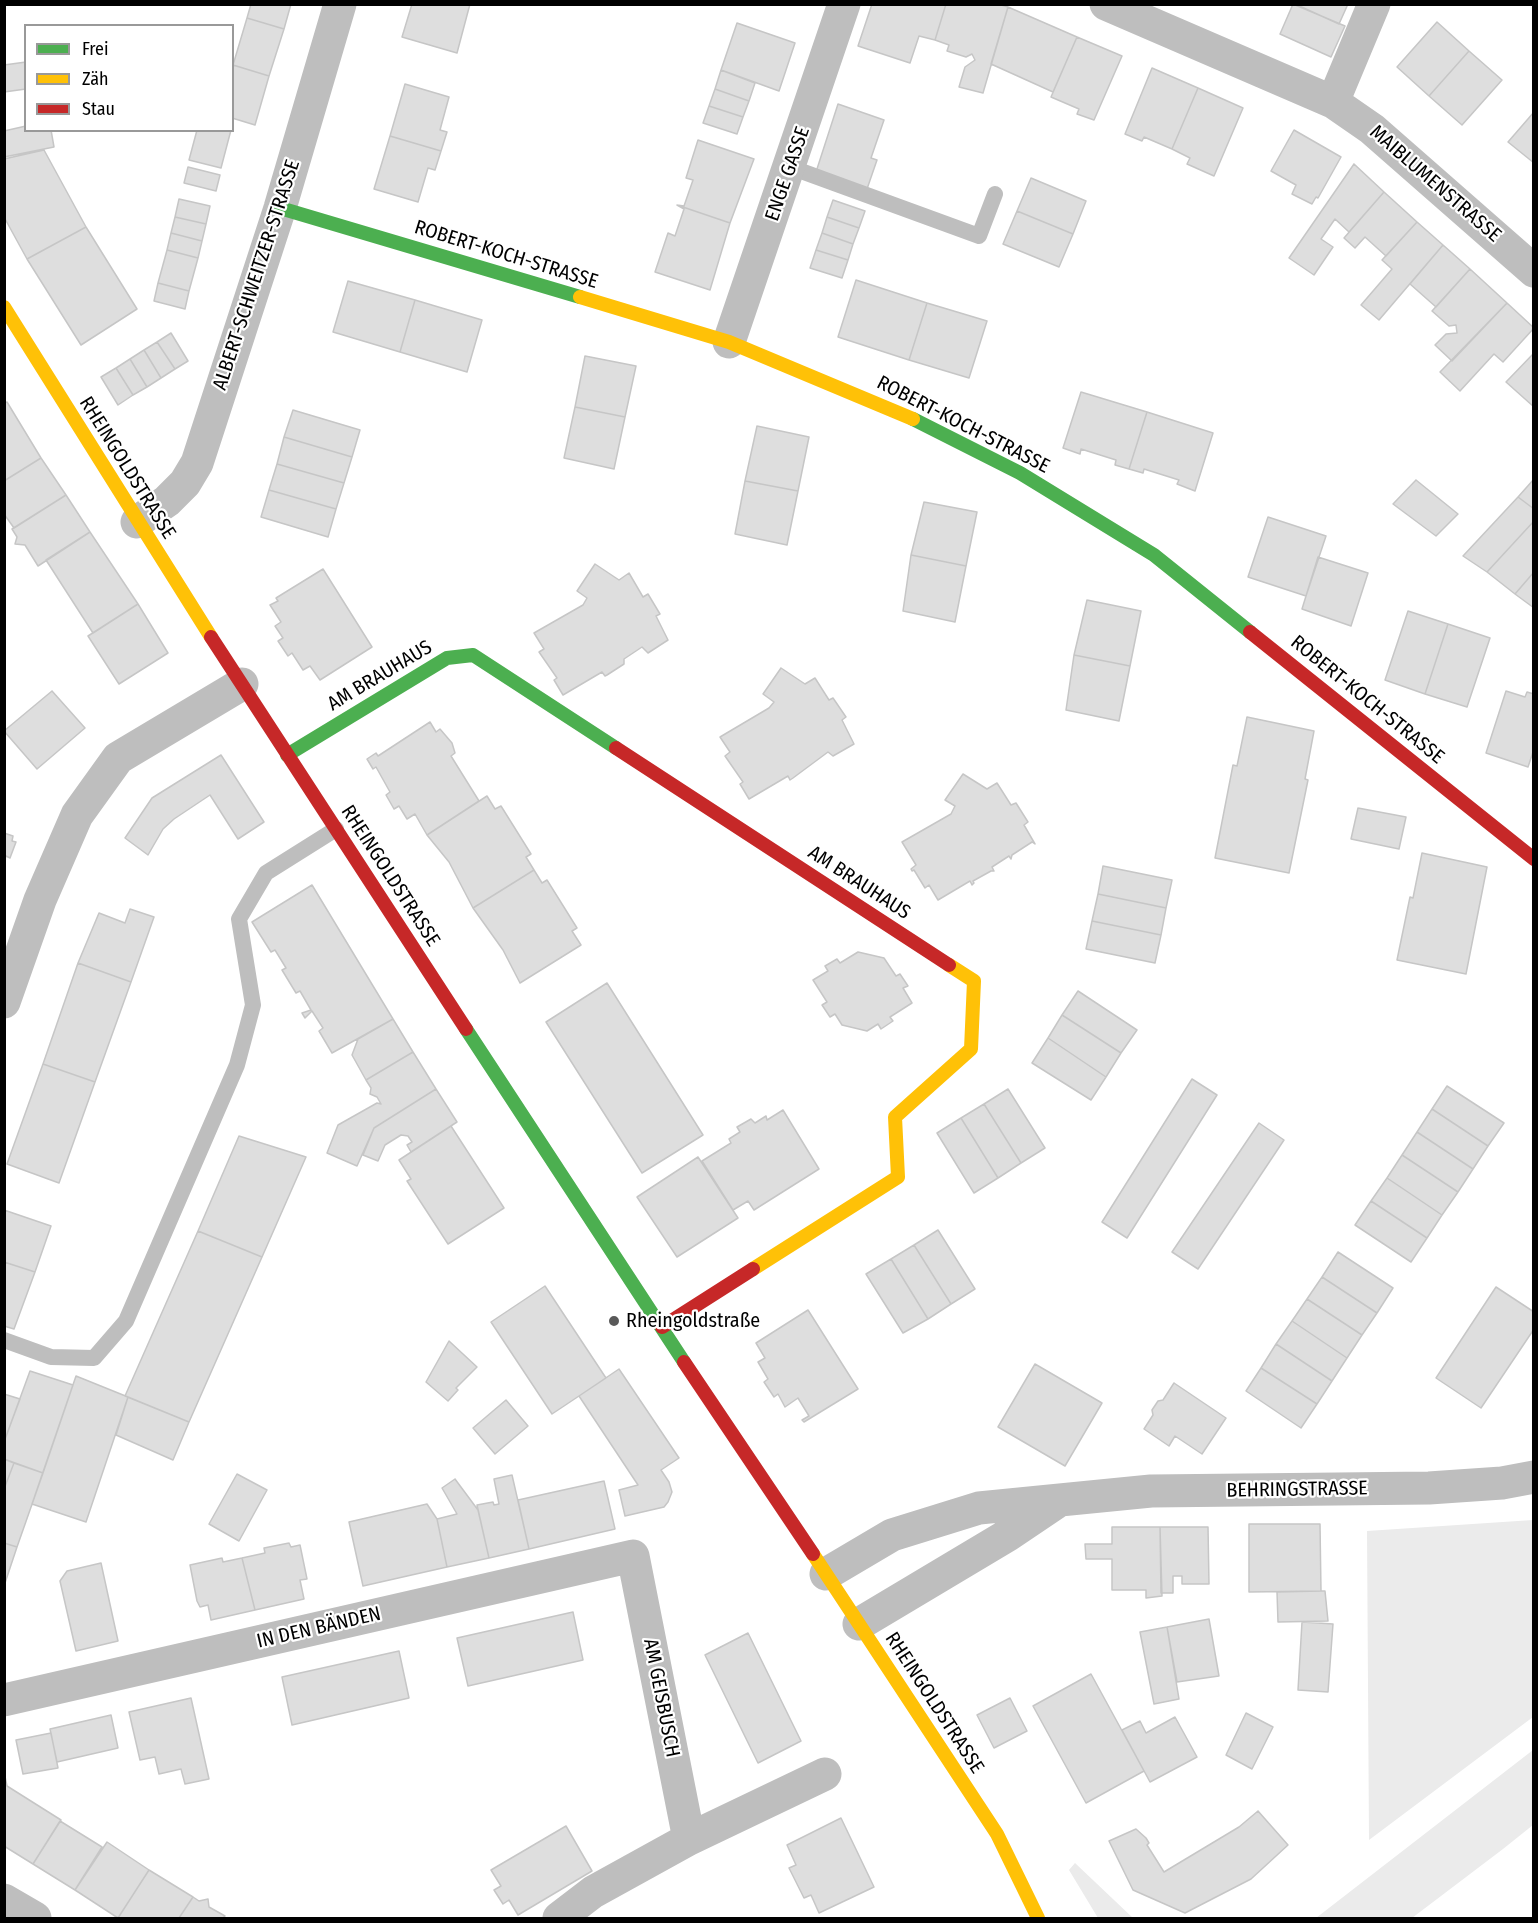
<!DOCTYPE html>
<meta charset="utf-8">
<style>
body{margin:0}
#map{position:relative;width:1538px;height:1923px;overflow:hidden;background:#fff;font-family:"Fira Sans Condensed",sans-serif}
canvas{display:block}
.frame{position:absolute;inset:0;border:6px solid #000;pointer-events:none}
.legend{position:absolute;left:24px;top:24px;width:210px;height:108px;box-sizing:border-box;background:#fff;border:2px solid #999;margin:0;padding:8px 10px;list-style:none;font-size:18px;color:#000}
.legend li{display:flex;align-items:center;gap:12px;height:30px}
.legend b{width:30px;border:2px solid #999}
</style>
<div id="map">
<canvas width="1538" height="1923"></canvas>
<div class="frame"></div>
<ul class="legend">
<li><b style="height:8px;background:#4caf50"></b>Frei</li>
<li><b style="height:8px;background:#ffc107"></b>Zäh</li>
<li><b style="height:8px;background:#c62828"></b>Stau</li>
</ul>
</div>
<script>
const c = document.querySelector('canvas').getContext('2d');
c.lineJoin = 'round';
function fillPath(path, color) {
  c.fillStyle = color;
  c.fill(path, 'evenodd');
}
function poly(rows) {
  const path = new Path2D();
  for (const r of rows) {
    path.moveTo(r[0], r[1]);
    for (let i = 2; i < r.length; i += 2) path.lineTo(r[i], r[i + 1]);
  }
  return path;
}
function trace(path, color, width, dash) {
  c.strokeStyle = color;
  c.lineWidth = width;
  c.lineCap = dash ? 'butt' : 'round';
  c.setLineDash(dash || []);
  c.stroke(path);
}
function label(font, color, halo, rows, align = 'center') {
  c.font = font + ' "Fira Sans Condensed",sans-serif';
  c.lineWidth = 4.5;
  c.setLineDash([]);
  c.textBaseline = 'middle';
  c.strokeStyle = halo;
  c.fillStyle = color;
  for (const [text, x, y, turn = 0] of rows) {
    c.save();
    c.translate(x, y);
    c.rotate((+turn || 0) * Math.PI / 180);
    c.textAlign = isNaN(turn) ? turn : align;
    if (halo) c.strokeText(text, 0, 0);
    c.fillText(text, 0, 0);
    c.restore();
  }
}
fillPath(poly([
 [1533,1520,1533,1717,1369,1840,1367,1531],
 [1533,1750,1533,1825,1503,1849,1412,1918,1316,1918],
 [1075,1863,1133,1918,1098,1918,1069,1870]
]), '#ebebeb');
const building = poly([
 [251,4,291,4,284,29,247,18,251,4],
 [470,4,457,53,402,37,412,4,470,4],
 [872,4,946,4,935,40,919,36,910,63,858,46,872,4],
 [946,4,998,4,1008,7,983,93,959,87,965,67,975,60,972,54,966,57,947,51,949,45,935,40,946,4],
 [1293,4,1345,26,1331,57,1280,34,1293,4],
 [1295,4,1348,4,1339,24,1295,4],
 [1008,7,1077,37,1053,92,991,64,1008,7],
 [247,18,284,29,269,76,233,65,247,18],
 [1437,22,1469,51,1429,96,1397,67,1437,22],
 [737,23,795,43,779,91,721,70,737,23],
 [1077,37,1122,56,1094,120,1077,114,1079,109,1051,97,1077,37],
 [1469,51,1502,80,1462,125,1429,96,1469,51],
 [26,62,26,89,4,92,4,65,26,62],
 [233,65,269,76,255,125,232,118,233,65],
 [1152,68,1198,88,1172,149,1144,137,1142,141,1125,134,1152,68],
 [721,70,755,83,749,101,715,89,721,70],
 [405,84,449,97,440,130,447,132,441,151,390,136,405,84],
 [1198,88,1243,108,1214,176,1187,164,1190,158,1172,149,1198,88],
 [715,89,749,101,743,117,709,106,715,89],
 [838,104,884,120,871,158,877,160,867,189,816,172,838,104],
 [709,106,743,117,737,134,703,123,709,106],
 [1534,112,1534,163,1508,142,1534,112],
 [26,126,26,130,51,130,54,147,4,157,4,131,26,126],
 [197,130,231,130,221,168,189,160,197,130],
 [1294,130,1341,157,1318,198,1316,197,1312,204,1292,194,1296,185,1271,171,1294,130],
 [390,136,441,151,435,170,428,168,418,202,374,189,390,136],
 [698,140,754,159,730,223,677,205,684,206,693,180,686,178,698,140],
 [44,150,86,227,27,259,4,217,4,159,44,150],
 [1354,164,1384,192,1349,232,1335,219,1321,239,1333,247,1314,275,1289,258,1354,164],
 [188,167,220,175,216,191,184,183,188,167],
 [1031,178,1086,201,1073,234,1017,211,1031,178],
 [1384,192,1417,222,1386,256,1365,237,1355,248,1344,238,1384,192],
 [179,199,210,206,206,224,175,217,179,199],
 [833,200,865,211,859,228,827,217,833,200],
 [677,205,730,223,710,290,655,272,668,233,675,236,684,209,677,205],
 [1017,211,1073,234,1059,267,1003,244,1017,211],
 [175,217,206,224,202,241,171,233,175,217],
 [827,217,859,228,853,244,822,233,827,217],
 [1417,222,1443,245,1379,320,1361,305,1392,269,1382,260,1417,222],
 [86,227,137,309,81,345,27,259,86,227],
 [171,233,202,241,198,258,167,250,171,233],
 [822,233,853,244,848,260,816,250,822,233],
 [1443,245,1470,269,1436,307,1410,284,1443,245],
 [167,250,198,258,189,291,158,283,167,250],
 [816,250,848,260,842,278,810,268,816,250],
 [1470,269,1507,303,1452,361,1435,345,1446,334,1457,333,1456,325,1449,326,1432,311,1470,269],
 [856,280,927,303,909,360,838,337,856,280],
 [348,281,415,300,400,352,333,332,348,281],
 [158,283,189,291,185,309,154,301,158,283],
 [415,300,482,320,467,372,400,352,415,300],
 [927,303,987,321,969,378,909,360,927,303],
 [1507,303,1534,328,1503,362,1494,354,1460,391,1440,372,1507,303],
 [171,333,188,361,175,369,157,342,171,333],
 [157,342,175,369,161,378,144,350,157,342],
 [144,350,161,378,147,387,130,359,144,350],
 [1534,353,1534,407,1506,382,1534,353],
 [585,356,636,366,625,417,575,407,585,356],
 [130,359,147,387,133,395,116,368,130,359],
 [116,368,133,395,118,405,101,377,116,368],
 [1081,392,1147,412,1129,469,1115,465,1116,460,1081,449,1080,454,1063,448,1081,392],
 [7,402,41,458,4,481,4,403,7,402],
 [575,407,625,417,614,469,564,458,575,407],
 [293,410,360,430,352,457,284,437,293,410],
 [1147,412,1213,433,1195,491,1177,484,1179,480,1144,469,1143,473,1129,469,1147,412],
 [757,426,809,437,798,491,745,481,757,426],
 [284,437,352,457,344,483,277,464,284,437],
 [41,458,66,495,14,528,4,514,4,481,41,458],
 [277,464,344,483,336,509,269,490,277,464],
 [1534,479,1534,509,1518,497,1534,479],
 [1416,480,1458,514,1436,536,1393,504,1416,480],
 [745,481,798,491,787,545,735,534,745,481],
 [269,490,336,509,328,537,261,517,269,490],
 [66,495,90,532,38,566,25,545,15,544,17,537,12,529,66,495],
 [1518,497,1534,509,1534,521,1487,572,1463,556,1518,497],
 [924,502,977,512,966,566,911,555,924,502],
 [1268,517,1326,536,1306,596,1248,577,1268,517],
 [1534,521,1534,572,1515,594,1487,572,1534,521],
 [90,532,138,604,93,633,46,560,90,532],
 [911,555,966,566,955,622,903,611,911,555],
 [1318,557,1368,573,1351,626,1302,609,1318,557],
 [595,564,619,580,629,573,643,597,648,594,660,614,656,616,668,640,648,653,642,647,624,659,624,664,607,675,605,676,602,672,563,695,554,680,557,678,539,652,544,649,534,633,583,605,587,598,577,591,595,564],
 [323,569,372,647,320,680,310,666,303,670,292,653,288,656,278,641,283,638,275,626,281,622,270,605,278,601,276,598,323,569],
 [1534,572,1534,608,1515,594,1534,572],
 [1087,600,1141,611,1130,666,1074,655,1087,600],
 [138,604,168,653,119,684,88,636,138,604],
 [1408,611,1448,624,1425,694,1385,680,1408,611],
 [1448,624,1490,638,1467,707,1425,694,1448,624],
 [1074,655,1130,666,1119,721,1066,710,1074,655],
 [781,668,805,684,815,678,829,700,833,698,846,717,842,720,854,744,833,756,828,752,793,778,790,780,788,776,749,799,740,784,743,782,725,756,730,752,720,737,769,708,774,702,763,694,781,668],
 [52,691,85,728,37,769,4,731,52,691],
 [1506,691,1525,697,1527,692,1534,694,1534,749,1528,767,1486,753,1506,691],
 [1247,717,1314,731,1305,779,1308,780,1289,873,1215,858,1233,765,1237,766,1247,717],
 [430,722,436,732,440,729,452,743,455,753,451,756,479,801,427,835,415,814,407,819,399,806,394,809,386,795,390,792,376,767,373,769,367,759,376,753,378,756,430,722],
 [221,755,264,822,238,839,210,795,174,819,163,829,148,855,125,838,152,798,221,755],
 [963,774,987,789,997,783,1011,805,1016,803,1028,822,1024,825,1035,844,1032,842,1012,855,1011,859,1009,856,992,867,994,871,991,871,973,881,974,883,972,885,970,881,938,900,929,885,925,888,914,870,912,871,911,869,916,865,902,842,951,814,955,806,945,800,963,774],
 [487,796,495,809,501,806,531,854,526,857,534,870,473,908,449,862,427,835,487,796],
 [1358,808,1406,817,1399,849,1351,839,1358,808],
 [4,833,13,836,12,841,16,842,10,858,6,856,4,861,4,833],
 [1422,853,1487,867,1466,974,1397,960,1410,897,1413,898,1422,853],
 [1103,866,1172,880,1166,908,1098,894,1103,866],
 [534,870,542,883,547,880,577,928,572,931,581,945,520,983,503,950,473,908,534,870],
 [312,885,393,1019,332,1053,319,1031,323,1028,312,1011,305,1018,302,1013,311,1010,300,991,296,993,282,970,286,968,275,950,271,952,252,922,312,885],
 [1098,894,1166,908,1161,935,1092,921,1098,894],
 [130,909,154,917,131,982,78,963,99,913,125,923,130,909],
 [1092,921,1161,935,1155,963,1086,949,1092,921],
 [858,952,884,958,896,976,900,974,908,986,903,988,912,1003,890,1017,893,1021,881,1029,878,1024,867,1031,842,1025,835,1014,830,1017,822,1005,827,1002,813,980,828,971,825,966,837,959,840,963,858,952],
 [78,963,131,982,95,1082,43,1064,78,963],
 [607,983,703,1135,642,1173,546,1022,607,983],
 [1078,991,1137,1030,1121,1053,1062,1015,1078,991],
 [1062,1015,1121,1053,1106,1077,1048,1038,1062,1015],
 [393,1019,413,1052,366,1080,352,1055,358,1039,393,1019],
 [1048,1038,1106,1077,1091,1100,1032,1063,1048,1038],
 [413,1052,436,1089,374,1128,357,1166,327,1153,338,1125,377,1103,381,1104,377,1097,370,1094,371,1088,366,1080,413,1052],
 [43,1064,95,1082,59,1183,7,1164,43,1064],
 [1192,1079,1217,1095,1127,1238,1102,1222,1192,1079],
 [1447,1086,1504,1123,1488,1146,1432,1109,1447,1086],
 [436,1089,457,1122,411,1152,407,1145,412,1142,408,1136,401,1135,385,1145,378,1161,363,1155,374,1128,436,1089],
 [1008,1089,1045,1148,1021,1163,984,1104,1008,1089],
 [984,1104,1021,1163,998,1178,961,1118,984,1104],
 [1432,1109,1488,1146,1473,1169,1417,1132,1432,1109],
 [783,1110,819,1169,754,1210,748,1201,733,1210,702,1161,731,1143,729,1139,740,1132,737,1127,751,1119,755,1123,766,1116,767,1120,783,1110],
 [961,1118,998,1178,974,1193,937,1133,961,1118],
 [1259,1123,1284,1140,1198,1269,1172,1252,1259,1123],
 [451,1126,504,1208,448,1244,407,1181,411,1179,399,1160,451,1126],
 [1417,1132,1473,1169,1458,1192,1402,1155,1417,1132],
 [239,1136,306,1157,262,1257,198,1231,239,1136],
 [1402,1155,1458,1192,1442,1215,1387,1178,1402,1155],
 [698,1157,738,1218,677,1257,637,1197,698,1157],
 [1387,1178,1442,1215,1427,1238,1371,1201,1387,1178],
 [1371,1201,1427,1238,1411,1262,1355,1225,1371,1201],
 [4,1210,51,1226,35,1272,4,1262,4,1210],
 [938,1230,975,1289,951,1304,914,1245,938,1230],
 [198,1231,262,1257,189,1422,125,1396,198,1231],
 [914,1245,951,1304,928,1319,891,1259,914,1245],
 [1338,1252,1393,1288,1377,1313,1322,1277,1338,1252],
 [891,1259,928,1319,903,1333,866,1274,891,1259],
 [4,1262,35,1272,14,1329,4,1326,4,1262],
 [1322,1277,1377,1313,1362,1335,1307,1299,1322,1277],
 [545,1286,606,1378,552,1414,491,1322,545,1286],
 [1496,1287,1534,1312,1534,1329,1481,1408,1436,1378,1496,1287],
 [1307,1299,1362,1335,1347,1358,1292,1321,1307,1299],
 [808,1310,858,1389,804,1422,802,1420,809,1416,798,1398,785,1407,778,1394,774,1397,764,1382,768,1379,758,1362,765,1358,756,1343,808,1310],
 [1292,1321,1347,1358,1332,1381,1276,1344,1292,1321],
 [449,1341,477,1367,456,1388,458,1390,448,1401,426,1382,449,1341],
 [1276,1344,1332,1381,1317,1404,1261,1368,1276,1344],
 [1035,1364,1102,1403,1065,1466,998,1427,1035,1364],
 [1261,1368,1317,1404,1301,1428,1246,1391,1261,1368],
 [619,1369,679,1458,661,1470,669,1482,672,1492,668,1502,664,1507,625,1516,619,1490,638,1485,579,1396,619,1369],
 [30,1371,73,1385,43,1473,4,1459,4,1442,30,1371],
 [76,1376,128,1397,86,1522,32,1504,76,1376],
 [1174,1383,1226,1418,1202,1454,1175,1436,1169,1446,1144,1429,1153,1415,1152,1410,1158,1401,1163,1400,1174,1383],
 [4,1394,20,1399,4,1442,4,1394],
 [128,1397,189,1422,173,1460,116,1435,128,1397],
 [506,1400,528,1426,495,1454,473,1428,506,1400],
 [4,1459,14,1463,4,1489,4,1459],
 [14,1463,43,1473,17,1547,4,1543,4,1489,14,1463],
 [237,1474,267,1490,239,1541,209,1524,237,1474],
 [512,1475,529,1549,489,1558,477,1505,493,1502,494,1505,499,1504,494,1479,512,1475],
 [455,1479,478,1510,489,1558,447,1567,437,1519,457,1514,442,1488,455,1479],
 [604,1481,615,1529,529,1549,518,1500,604,1481],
 [427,1504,437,1519,447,1567,363,1586,349,1522,427,1504],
 [1249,1524,1320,1524,1321,1591,1249,1592,1249,1524],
 [1112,1527,1160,1527,1162,1596,1146,1598,1146,1590,1112,1590,1112,1559,1086,1559,1085,1544,1112,1544,1112,1527],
 [1160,1527,1208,1527,1209,1584,1182,1584,1182,1576,1173,1576,1173,1593,1161,1593,1160,1527],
 [4,1543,17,1547,4,1586,4,1543],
 [289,1543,291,1547,300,1545,307,1579,300,1580,304,1599,255,1610,242,1558,265,1553,264,1548,289,1543],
 [222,1558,223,1562,242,1558,255,1610,211,1620,208,1605,200,1607,197,1601,190,1565,222,1558],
 [101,1563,118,1641,76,1651,60,1581,67,1571,101,1563],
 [1321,1591,1325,1591,1328,1621,1278,1622,1277,1592,1321,1591],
 [573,1612,583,1660,468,1686,457,1638,573,1612],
 [1209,1619,1219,1676,1177,1682,1167,1627,1209,1619],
 [1302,1622,1333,1624,1328,1692,1298,1690,1302,1622],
 [1167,1627,1179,1699,1154,1704,1140,1632,1167,1627],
 [748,1633,801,1741,758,1763,705,1655,748,1633],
 [399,1651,409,1698,292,1725,282,1677,399,1651],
 [1091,1674,1144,1771,1086,1803,1033,1706,1091,1674],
 [191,1698,209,1779,185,1784,181,1769,159,1774,155,1757,140,1760,129,1712,191,1698],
 [1010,1698,1027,1731,994,1748,977,1715,1010,1698],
 [1246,1713,1273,1727,1252,1769,1226,1755,1246,1713],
 [111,1715,118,1748,57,1762,50,1729,111,1715],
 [1175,1717,1197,1757,1150,1782,1122,1730,1140,1721,1146,1733,1175,1717],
 [51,1733,58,1768,23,1774,16,1740,51,1733],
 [4,1772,7,1786,61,1820,33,1864,4,1846,4,1772],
 [1258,1811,1288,1845,1251,1879,1185,1913,1133,1890,1109,1841,1136,1829,1146,1838,1149,1843,1147,1845,1164,1872,1239,1827,1258,1811],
 [841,1818,874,1887,819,1913,811,1895,804,1898,789,1868,796,1865,787,1845,841,1818],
 [60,1821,102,1847,75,1890,33,1864,60,1821],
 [566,1826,592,1871,518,1915,509,1900,503,1904,494,1890,501,1886,491,1870,566,1826],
 [107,1842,149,1870,118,1918,75,1890,107,1842],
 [149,1870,193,1897,179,1918,118,1918,149,1870],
 [193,1897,199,1901,208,1899,209,1907,225,1916,223,1918,179,1918,193,1897]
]);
fillPath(building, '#dedede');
trace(building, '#c6c6c6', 1.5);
trace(poly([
 [790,167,979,236,995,194],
 [4,1340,51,1357,94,1358,126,1321,237,1065,253,1005,239,919,266,873,336,829]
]), '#bebebe', 16);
trace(poly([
 [1106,4,1333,102,1372,129,1534,271],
 [1333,102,1374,4],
 [729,342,844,4],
 [137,522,167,501,185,483,197,463,280,208,340,4],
 [4,1002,40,900,77,815,118,758,242,684],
 [826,1574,892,1535,979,1508,1151,1491,1429,1488,1502,1483,1534,1477],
 [859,1624,1008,1535,1057,1502],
 [4,1700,633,1556,689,1839],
 [4,1900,35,1918],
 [559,1918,593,1892,689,1839,825,1774]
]), '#bebebe', 33);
trace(poly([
 [280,208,580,297],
 [913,419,1020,473,1154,555,1250,632],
 [287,755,447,658,473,655,616,748],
 [466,1029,684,1362]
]), '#4caf50', 14);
trace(poly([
 [580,297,729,342,913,419],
 [4,307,211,637],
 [753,1269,898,1177,895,1117,971,1049,974,981,949,965],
 [813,1554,997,1834,1038,1918]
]), '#ffc107', 14);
trace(poly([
 [1250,632,1534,859],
 [211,637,466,1029],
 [616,748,949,965],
 [662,1327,753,1269],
 [684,1362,813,1554]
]), '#c62828', 14);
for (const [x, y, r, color] of [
 [614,1321,6,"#595959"]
]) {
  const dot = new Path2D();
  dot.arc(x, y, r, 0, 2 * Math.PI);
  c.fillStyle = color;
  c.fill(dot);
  trace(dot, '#fff', 2);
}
label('20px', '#000', '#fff', [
 ["ENGE GASSE",788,174,-71],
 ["MAIBLUMENSTRASSE",1435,184,41],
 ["ROBERT-KOCH-STRASSE",506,255,17],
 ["ALBERT-SCHWEITZER-STRASSE",257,275,-72],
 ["ROBERT-KOCH-STRASSE",963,425,27],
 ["RHEINGOLDSTRASSE",127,468,58],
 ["AM BRAUHAUS",380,676,-31],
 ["ROBERT-KOCH-STRASSE",1367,700,39],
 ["RHEINGOLDSTRASSE",390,876,57],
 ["AM BRAUHAUS",859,883,33],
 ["BEHRINGSTRASSE",1297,1490,-1],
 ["IN DEN BÄNDEN",319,1628,-13],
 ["AM GEISBUSCH",661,1698,79],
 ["RHEINGOLDSTRASSE",934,1703,57]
]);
label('20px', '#000', '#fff', [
 ["Rheingoldstraße",626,1321]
], 'left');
</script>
